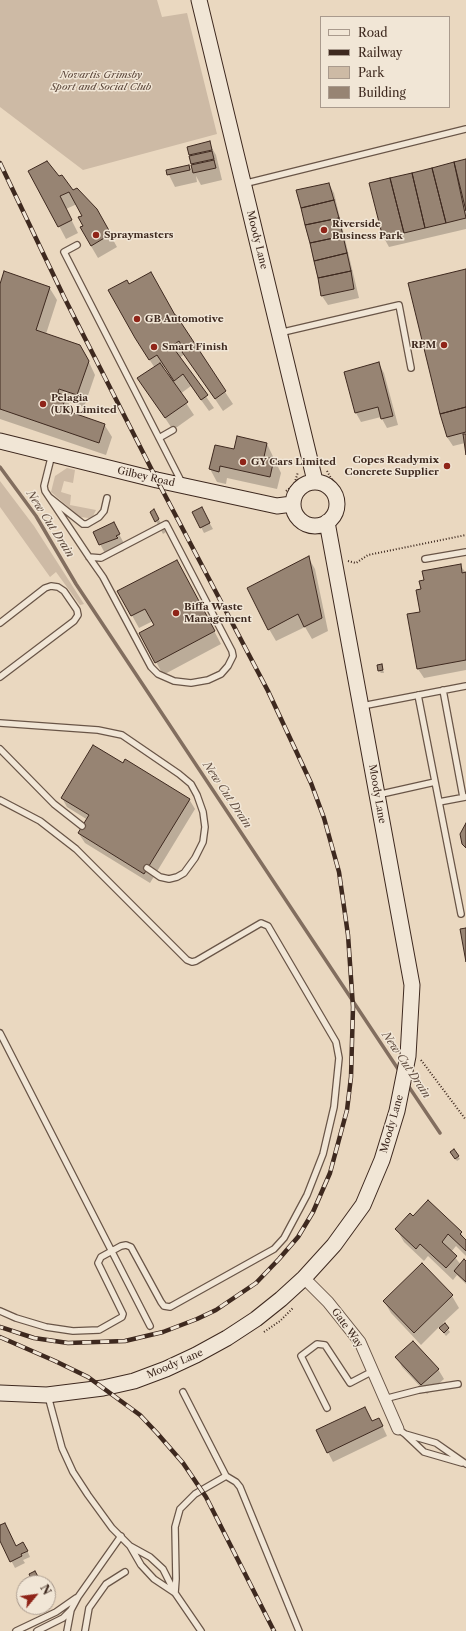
<!DOCTYPE html>
<style>
body{margin:0}
#map{position:relative;width:466px;height:1631px;overflow:hidden;background:#ead8c0;font-family:"Libre Caslon Text",serif}
canvas{display:block}
.legend{position:absolute;left:320px;top:16px;width:130px;height:92px;box-sizing:border-box;background:#f1e6d6;border:1px solid #a99a8d;margin:0;padding:5px 7px;list-style:none;font-size:12px;color:#3e291f}
.legend li{display:flex;align-items:center;gap:8px;height:20px}
.legend b{width:20px;border:1px solid #a99a8d}
.north{position:absolute;left:16px;top:1575px;width:40px;height:40px;box-sizing:border-box;background:#f1e6d6;border:1px solid #a99a8d;border-radius:50%;rotate:61deg;font-size:11px;font-weight:700;line-height:16px;text-align:center;color:#3e291f}
.north::after{content:'';display:block;margin:auto;width:14px;height:18px;background:#8f2418;clip-path:polygon(50% 0,100% 100%,50% 72%,0 100%)}
</style>
<div id="map">
<canvas width="466" height="1631"></canvas>
<ul class="legend">
<li><b style="height:5px;background:#f1e6d6"></b>Road</li>
<li><b style="height:5px;background:#3e291f"></b>Railway</li>
<li><b style="height:11px;background:#cdbaa5"></b>Park</li>
<li><b style="height:11px;background:#978473"></b>Building</li>
</ul>
<div class="north">N</div>
</div>
<script>
const c = document.querySelector('canvas').getContext('2d');
c.lineJoin = 'round';
function fillPath(path, color) {
  c.fillStyle = color;
  c.fill(path, 'evenodd');
}
function poly(rows) {
  const path = new Path2D();
  for (const r of rows) {
    if (r.length === 3) {
      path.moveTo(r[0] + r[2], r[1]);
      path.arc(r[0], r[1], r[2], 0, 2 * Math.PI);
      continue;
    }
    path.moveTo(r[0], r[1]);
    for (let i = 2; i < r.length; i += 2) path.lineTo(r[i], r[i + 1]);
  }
  return path;
}
function trace(path, color, width, dash) {
  c.strokeStyle = color;
  c.lineWidth = width;
  c.lineCap = dash ? 'butt' : 'round';
  c.setLineDash(dash || []);
  c.stroke(path);
}
function label(font, color, halo, rows, align = 'center') {
  c.font = font + ' "Libre Caslon Text",serif';
  c.lineWidth = 3;
  c.setLineDash([]);
  c.textBaseline = 'middle';
  c.strokeStyle = halo;
  c.fillStyle = color;
  for (const [text, x, y, turn = 0] of rows) {
    c.save();
    c.translate(x, y);
    c.rotate((+turn || 0) * Math.PI / 180);
    c.textAlign = isNaN(turn) ? turn : align;
    if (halo) c.strokeText(text, 0, 0);
    c.fillText(text, 0, 0);
    c.restore();
  }
}
fillPath(poly([
 [0,0,157,0,162,17,187,13,217,134,83,170,0,107],
 [67,468,75,470,73,483,64,481,61,492,71,495,70,505,96,510,93,516,89,518,80,517,51,492,55,476],
 [0,481,34,526,84,604,80,605,56,572,50,577,0,507]
]), '#cdbaa5');
fillPath(poly([
 [209,143,216,155,222,180,201,185,196,176,197,182,175,187,167,171,189,166,194,174,189,155],
 [466,160,466,229,389,247,384,238,371,183],
 [30,171,58,178,96,209,117,247,98,258,91,246,84,226,83,216,77,204,66,209,78,233,66,239],
 [329,184,334,193,359,298,328,305,322,296,297,191],
 [466,270,466,448,465,443,453,446,447,437,409,284],
 [129,285,175,316,233,404,223,411,185,354,179,358,214,408,209,411,191,386,180,394,194,415,173,430,139,379,155,368,143,350],
 [165,367,169,374,168,375,163,368],
 [0,287,49,287,57,300,46,334,87,358,95,375,84,407,68,402,73,410,72,413,104,424,112,437,106,455,0,419],
 [379,364,384,373,398,425,387,428,381,417,361,422,356,413,345,372],
 [267,444,281,473,277,489,227,478,226,484,217,482,210,469,235,451],
 [154,511,166,532,163,534,156,521],
 [205,515,213,529,204,533,201,527],
 [113,523,126,547,123,549,124,551,107,557,94,533],
 [308,557,315,569,328,631,312,639,305,627,276,641,269,629],
 [177,561,221,644,163,675,141,633,155,626,153,621,139,628,119,592],
 [460,565,466,573,466,670,424,678,418,669,422,589],
 [382,665,384,673,381,673,379,671],
 [123,764,189,799,195,809,150,883,85,843,79,834,88,820,67,807,62,798],
 [454,1151,460,1159,457,1161,451,1153],
 [414,1217,461,1233,466,1241,466,1256,456,1246,451,1252,461,1265,466,1262,466,1284,457,1275,453,1280,428,1256,424,1261,404,1242,397,1230],
 [452,1296,459,1308,443,1323,450,1332,446,1336,439,1327,421,1345,391,1313,384,1301],
 [397,1357,438,1369,444,1379,427,1394,402,1367],
 [379,1419,387,1436,333,1462,317,1431,372,1422],
 [5,1524,16,1547,27,1550,30,1557,23,1560,25,1563,15,1568,0,1539,0,1526]
]), '#0003');
trace(poly([
 [0,467,36,516,76,584,400,1072],
 [407,1084,440,1133]
]), '#826e5f', 3.5);
const building = poly([
 [210,141,212,150,189,155,187,147,210,141],
 [212,151,214,159,191,164,189,156,212,151],
 [466,159,466,211,454,162,466,159],
 [214,160,216,168,193,173,191,165,214,160],
 [47,161,59,176,62,175,73,190,77,188,97,209,111,234,91,246,80,227,83,226,78,217,82,216,69,192,60,196,72,220,58,227,28,171,47,161],
 [454,162,466,218,446,223,432,168,454,162],
 [189,165,190,170,167,175,166,170,189,165],
 [432,168,446,223,425,228,412,173,432,168],
 [412,173,425,228,404,233,390,178,412,173],
 [390,178,404,233,383,238,369,183,390,178],
 [329,183,334,200,301,208,296,190,329,183],
 [334,200,339,218,305,225,301,208,334,200],
 [339,218,343,236,310,243,305,225,339,218],
 [343,236,347,253,314,261,310,243,343,236],
 [347,253,351,271,318,278,314,261,347,253],
 [466,269,466,407,440,414,408,283,466,269],
 [4,271,50,287,36,330,80,345,89,361,77,395,59,389,58,393,66,396,62,409,105,424,99,443,0,409,0,284,4,271],
 [351,271,354,289,321,296,318,278,351,271],
 [151,272,175,315,176,315,226,391,215,399,182,352,184,350,179,341,172,346,208,395,201,400,183,374,174,381,157,355,149,360,135,338,108,290,127,280,129,284,151,272],
 [379,362,393,416,381,419,378,407,355,413,344,372,379,362],
 [160,363,188,402,165,418,137,378,160,363],
 [466,407,466,432,447,437,440,414,466,407],
 [463,434,466,434,466,455,463,434],
 [237,436,267,443,264,457,274,459,270,477,220,466,219,472,209,469,215,445,234,449,237,436],
 [202,507,210,523,200,528,192,512,202,507],
 [154,509,159,519,155,522,150,512,154,509],
 [114,522,120,534,116,536,118,538,99,545,93,532,114,522],
 [309,556,322,618,304,627,298,614,268,630,247,588,309,556],
 [177,560,215,631,155,663,139,633,154,625,145,609,131,616,117,591,177,560],
 [461,564,462,573,466,572,466,660,417,669,407,614,420,612,416,590,421,589,419,581,424,580,422,571,461,564],
 [382,664,383,670,378,671,377,665,382,664],
 [93,745,123,763,125,759,190,799,144,874,78,833,89,815,61,798,93,745],
 [466,823,466,848,462,844,460,834,466,823],
 [466,928,466,962,460,929,466,928],
 [454,1149,459,1156,455,1159,450,1152,454,1149],
 [428,1200,462,1232,460,1234,466,1240,466,1251,448,1234,442,1242,457,1256,446,1268,420,1244,416,1249,395,1229,410,1213,413,1216,428,1200],
 [464,1259,466,1261,466,1282,454,1271,464,1259],
 [422,1263,453,1295,414,1333,383,1301,422,1263],
 [445,1323,449,1328,444,1333,439,1328,445,1323],
 [413,1341,439,1369,421,1385,395,1357,413,1341],
 [365,1407,372,1421,379,1418,383,1426,327,1453,316,1430,365,1407],
 [5,1523,16,1546,23,1542,28,1551,21,1554,22,1556,10,1562,0,1541,0,1525,5,1523],
 [35,1571,41,1582,38,1583,33,1583,29,1574,35,1571]
]);
fillPath(building, '#978473');
trace(building, '#3e291f', 1);
const lane = poly([
 [243,184,466,129],
 [77,245,64,252,180,479,179,483],
 [279,333,399,305,411,368],
 [159,438,173,430],
 [52,454,44,486,45,491,49,497,83,524,87,524,99,517,104,511,107,498],
 [49,497,89,557,103,577,151,667,158,674,174,681,191,683,208,680,221,674,228,666,233,656,232,651,166,524,101,558,89,557],
 [425,559,466,552],
 [0,623,45,588,51,586,58,587,64,591,77,610,78,615,74,621,0,677],
 [443,690,463,797],
 [418,695,461,914],
 [362,706,466,686],
 [0,723,98,730,122,735,179,774,191,784,197,795,203,812,205,827,203,842,195,858,184,873,177,877,169,879,160,877,147,868],
 [0,749,54,804,82,826],
 [377,795,435,782],
 [0,800,40,821,76,849,187,960,192,962,196,961,261,923,268,926,336,1042,339,1058,334,1107,323,1154,307,1195,284,1238,274,1249,170,1307,164,1306,161,1302,131,1247,126,1245,121,1246,101,1257,98,1263,123,1314,122,1317,99,1330,73,1331,46,1327,16,1318,0,1311],
 [439,802,466,797],
 [0,1033,150,1326],
 [183,1392,226,1476,236,1482,240,1487,299,1631],
 [48,1396,62,1448,73,1472,88,1495,112,1528,130,1546,141,1565,154,1579,175,1593],
 [384,1399,419,1390,458,1384],
 [327,1408,301,1356,317,1344,325,1345,350,1383,373,1371],
 [398,1429,405,1434,436,1443,466,1464],
 [405,1434,424,1452,462,1463],
 [130,1546,150,1557,163,1569,175,1593,201,1631],
 [175,1593,176,1579,175,1527,180,1509,195,1494,226,1476],
 [16,1631,56,1612,76,1598],
 [37,1631,63,1618,71,1610],
 [67,1631,71,1610,78,1597,121,1536],
 [85,1631,89,1608,106,1584,125,1572]
]);
const street = poly([
 [304,1278,328,1302,360,1342,398,1429]
]);
const secondary = poly([
 [199,0,315,481],
 [0,441,157,480,277,506,292,504],
 [315,504,22],
 [0,1393,47,1395,103,1388,134,1381,166,1369,196,1355,227,1338,256,1319,281,1299,304,1278,334,1245,363,1205,382,1160,397,1111,408,1056,412,985,327,522]
]);
trace(lane, '#695547', 8);
trace(street, '#695547', 13);
trace(secondary, '#3e291f', 17);
trace(poly([
 [327,471,341,496,342,513,339,518],
 [286,491,294,485,298,472],
 [348,561,356,563,368,555,466,535],
 [421,1060,466,1120],
 [264,1332,280,1321,293,1308]
]), '#3e291f', 2, [1, 2]);
trace(lane, '#f1e6d6', 5.5);
trace(street, '#f1e6d6', 11);
trace(secondary, '#f1e6d6', 15);
const rail = poly([
 [0,163,64,297,157,480,268,691,311,783,324,818,339,872,348,935,353,1007,351,1077,347,1110,330,1173,313,1212,298,1237,279,1259,256,1283,216,1310,197,1319,163,1332,125,1341,68,1343,34,1338,0,1327],
 [0,1337,55,1361,88,1377,140,1415,157,1433,183,1463,206,1497,274,1631]
]);
trace(rail, '#3e291f', 4.5);
trace(rail, '#f1e6d6', 3, [9]);
for (const [x, y, r, color] of [
 [324,230,4,"#8f2418"],
 [96,235,4,"#8f2418"],
 [137,319,4,"#8f2418"],
 [444,345,4,"#8f2418"],
 [154,347,4,"#8f2418"],
 [43,404,4,"#8f2418"],
 [243,462,4,"#8f2418"],
 [447,466,4,"#8f2418"],
 [176,613,4,"#8f2418"]
]) {
  const dot = new Path2D();
  dot.arc(x, y, r, 0, 2 * Math.PI);
  c.fillStyle = color;
  c.fill(dot);
  trace(dot, '#f1e6d6', 1.5);
}
label('italic 10px', '#5b463a', '#f1e6d6', [
 ["Novartis Grimsby",101,75],
 ["Sport and Social Club",101,87]
]);
label('bold 10px', '#3e291f', '#f1e6d6', [
 ["Riverside",332,224],
 ["Business Park",332,236],
 ["Spraymasters",104,235],
 ["GB Automotive",145,319],
 ["RPM",436,345,"right"],
 ["Smart Finish",162,347],
 ["Pelagia",51,398],
 ["(UK) Limited",51,410],
 ["Copes Readymix",439,460,"right"],
 ["Concrete Supplier",439,472,"right"],
 ["GY Cars Limited",251,462],
 ["Biffa Waste",184,607],
 ["Management",184,619]
], 'left');
label('10px', '#3e291f', '#f1e6d6', [
 ["Moody Lane",257,240,76],
 ["Gilbey Road",146,477,13],
 ["Moody Lane",377,794,80],
 ["Moody Lane",392,1124,-74],
 ["Gate Way",347,1328,54],
 ["Moody Lane",175,1364,-23]
]);
label('italic 11px', '#604c3f', '#f1e6d6', [
 ["New Cut Drain",50,524,57],
 ["New Cut Drain",227,795,56],
 ["New Cut Drain",406,1065,56]
]);
</script>
